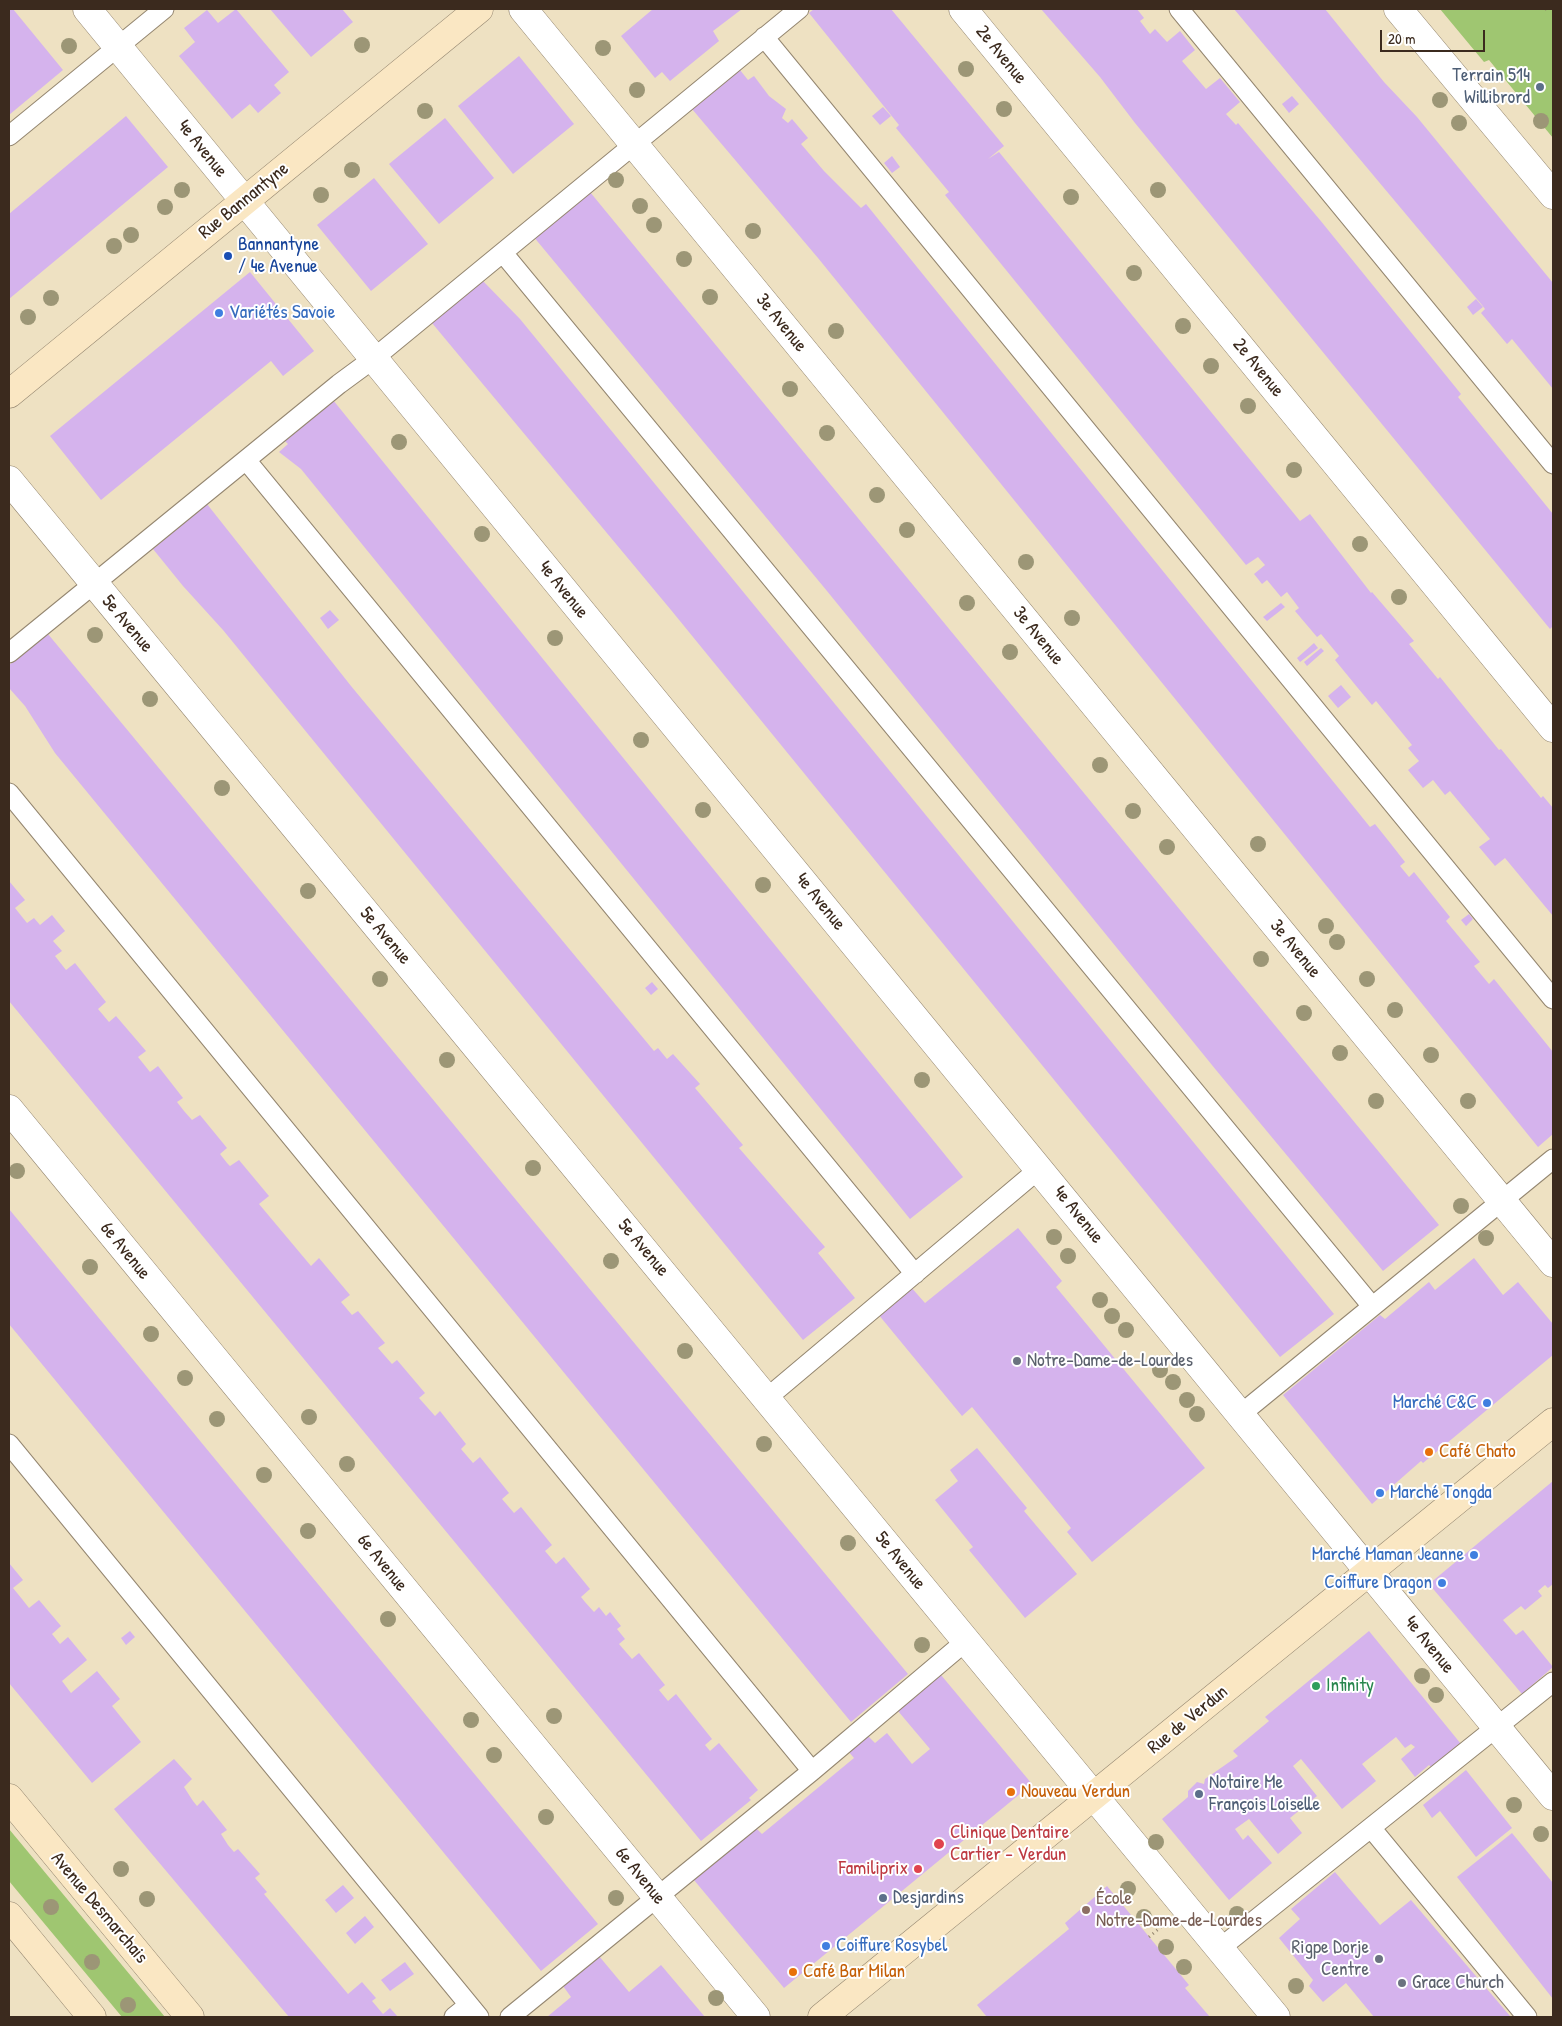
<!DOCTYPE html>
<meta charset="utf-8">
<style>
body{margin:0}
#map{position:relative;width:1562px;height:2026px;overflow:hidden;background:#eee1c2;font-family:"Patrick Hand",sans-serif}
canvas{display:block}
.frame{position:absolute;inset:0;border:10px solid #3b2a1e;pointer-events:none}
.scale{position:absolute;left:1380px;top:30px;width:105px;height:22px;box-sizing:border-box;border:2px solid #3b2a1e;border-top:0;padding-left:6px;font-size:15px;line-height:18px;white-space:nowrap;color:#3b2a1e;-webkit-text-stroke:4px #fff;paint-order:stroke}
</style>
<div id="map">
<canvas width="1562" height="2026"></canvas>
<div class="frame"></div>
<div class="scale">20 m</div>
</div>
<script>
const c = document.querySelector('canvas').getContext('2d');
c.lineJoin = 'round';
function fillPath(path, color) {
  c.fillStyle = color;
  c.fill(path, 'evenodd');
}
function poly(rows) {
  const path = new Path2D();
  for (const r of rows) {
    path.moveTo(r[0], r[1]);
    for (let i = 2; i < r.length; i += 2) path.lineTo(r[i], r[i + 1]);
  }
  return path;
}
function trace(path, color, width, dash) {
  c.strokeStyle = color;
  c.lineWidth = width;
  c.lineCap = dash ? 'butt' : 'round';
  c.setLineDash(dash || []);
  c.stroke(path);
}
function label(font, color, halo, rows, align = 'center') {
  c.font = font + ' "Patrick Hand",sans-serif';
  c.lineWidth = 4;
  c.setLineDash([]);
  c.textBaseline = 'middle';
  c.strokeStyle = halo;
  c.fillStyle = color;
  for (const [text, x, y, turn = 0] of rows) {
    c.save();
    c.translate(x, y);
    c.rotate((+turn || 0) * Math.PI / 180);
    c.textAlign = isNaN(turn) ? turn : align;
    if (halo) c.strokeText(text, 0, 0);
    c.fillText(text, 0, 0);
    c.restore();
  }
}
fillPath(poly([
 [1440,9,1553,9,1553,138,1489,60,1484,62],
 [9,1829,165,2017,122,2017,9,1881]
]), '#9fc671');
fillPath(poly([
 [9,9,13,9,63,70,9,115],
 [236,9,289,72,274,85,281,93,258,113,250,104,232,119,179,56,195,42,184,28,207,10,218,23],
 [270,9,342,9,353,22,311,57],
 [653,9,742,9,713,31,719,41,670,81,662,72,655,78,621,36],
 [814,9,891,9,1004,146,988,159,999,152,1300,521,1310,514,1371,593,1372,592,1414,641,1409,644,1438,679,1440,677,1499,750,1501,749,1541,798,1543,796,1553,808,1553,916,1505,858,1495,866,1479,847,1490,839,1450,791,1445,795,1433,780,1423,788,1408,770,1419,761,1408,748,1412,745,1376,701,1372,705,1357,687,1335,660,1339,656,1321,634,1317,637,1295,611,1299,608,1287,592,1281,597,1267,580,1262,584,1254,574,1265,565,1258,557,1246,565,945,195,949,192,896,128,899,125,809,13],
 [1041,9,1137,9,1144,18,1140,21,1150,34,1155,29,1167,42,1180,31,1195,50,1182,61,1206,89,1220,78,1240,102,1226,114,1236,125,1238,123,1320,220,1461,394,1458,397,1553,514,1553,626,1550,629,1135,123,1100,77],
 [1234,9,1325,9,1384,82,1417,117,1553,283,1553,389,1512,339,1507,344,1481,313,1485,309,1482,305],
 [519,56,574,124,513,174,458,106],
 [740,70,748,80,754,76,769,96,786,109,782,118,788,123,792,119,808,138,801,144,824,171,861,208,866,204,1370,827,1375,824,1391,844,1405,862,1400,866,1409,877,1414,872,1450,917,1446,921,1480,962,1474,966,1489,984,1494,979,1553,1052,1553,1134,1538,1147,818,258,692,109],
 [1292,96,1299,104,1289,113,1282,104],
 [883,107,891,116,880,125,872,116],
 [126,116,168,167,9,299,9,214],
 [445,118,494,178,439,224,389,164],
 [892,156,900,167,892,173,884,163],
 [374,178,428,244,371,291,317,225],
 [590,192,1439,1225,1383,1271,1216,1070,827,591,533,236],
 [250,272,314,351,283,376,271,361,101,500,50,436],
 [483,281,520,319,1334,1314,1280,1357,671,610,432,323],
 [1476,299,1483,307,1473,315,1467,307],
 [333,400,963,1177,910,1219,301,469,279,452,288,444,285,441],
 [207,504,351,686,654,1051,658,1048,667,1059,673,1054,700,1084,695,1088,743,1145,739,1148,825,1247,818,1253,855,1298,803,1340,223,630,183,586,153,549],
 [1281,603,1285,607,1267,621,1263,617],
 [330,610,339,620,328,629,320,618],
 [48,634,908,1674,851,1722,55,753,25,706,9,688,9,665],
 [1314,643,1318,648,1300,662,1297,658],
 [1321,648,1324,651,1307,666,1304,662],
 [1341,685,1351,697,1338,708,1328,696],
 [9,881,25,900,15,908,27,923,34,918,40,925,52,915,65,931,53,941,62,951,55,956,66,970,75,963,106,1002,98,1009,109,1022,116,1016,146,1051,138,1057,150,1072,158,1066,183,1098,177,1102,184,1111,192,1120,200,1115,227,1148,220,1154,227,1163,230,1166,239,1160,269,1196,259,1204,311,1266,319,1258,350,1295,341,1302,352,1315,358,1311,385,1343,378,1348,392,1364,397,1360,425,1393,419,1398,435,1416,440,1411,466,1444,461,1449,473,1463,480,1457,509,1493,502,1499,514,1513,521,1507,552,1545,545,1551,556,1564,564,1557,590,1589,581,1597,585,1602,594,1612,599,1607,606,1616,610,1612,621,1626,617,1629,625,1639,619,1644,632,1659,639,1653,665,1685,659,1690,668,1701,676,1694,712,1739,705,1745,710,1751,719,1743,758,1790,749,1798,751,1800,701,1841,9,1001],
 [1469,914,1473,919,1466,926,1461,920],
 [652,982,658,989,651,995,645,988],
 [9,1209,598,1924,541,1971,9,1324],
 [1018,1228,1062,1281,1056,1287,1205,1468,1092,1562,1067,1532,1071,1528,972,1407,962,1416,878,1314,910,1286,925,1303],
 [1474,1258,1503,1295,1518,1282,1553,1324,1553,1355,1423,1463,1421,1461,1372,1504,1283,1395,1380,1315,1385,1319,1429,1282,1435,1290],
 [977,1448,1027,1508,1024,1511,1077,1574,1025,1618,969,1550,973,1547,935,1500,958,1481,950,1470],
 [1553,1481,1553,1584,1548,1588,1545,1585,1538,1591,1542,1596,1525,1610,1521,1606,1503,1620,1516,1635,1523,1630,1553,1667,1522,1694,1429,1584],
 [9,1563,23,1580,13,1588,22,1599,29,1608,39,1600,61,1626,52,1634,60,1644,68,1637,87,1660,62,1681,71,1693,97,1671,120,1699,112,1706,141,1742,92,1783,9,1683],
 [130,1631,135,1637,126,1645,121,1638],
 [1369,1631,1461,1744,1432,1768,1429,1765,1415,1777,1401,1759,1415,1747,1411,1744,1405,1748,1396,1737,1362,1764,1376,1781,1342,1809,1301,1759,1293,1766,1317,1796,1290,1818,1302,1833,1278,1854,1249,1819,1235,1829,1243,1840,1248,1835,1272,1863,1229,1900,1162,1819,1188,1797,1188,1791,1197,1782,1204,1784,1205,1779,1238,1756,1233,1751,1269,1721,1265,1717],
 [941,1675,1032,1784,784,1988,694,1880,756,1828,762,1834,854,1758,848,1751,867,1735,875,1743,887,1733,912,1764,930,1749,898,1711],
 [174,1759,192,1779,184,1787,193,1801,197,1806,203,1800,227,1830,221,1834,228,1845,234,1852,238,1849,260,1874,255,1878,267,1892,264,1894,348,1994,362,1982,376,1998,372,2001,383,2014,390,2008,398,2017,289,2017,114,1809],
 [1466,1770,1512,1828,1476,1857,1440,1811,1432,1818,1423,1805],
 [1512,1833,1553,1883,1553,1999,1457,1877],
 [1335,1872,1380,1925,1411,1900,1510,2016,1374,2017,1346,1983,1323,2002,1309,1986,1313,1980,1279,1938,1300,1919,1291,1909],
 [343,1885,354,1898,336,1913,325,1900],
 [1107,1886,1189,1985,1185,1988,1210,2017,987,2017,977,2005,1069,1929,1065,1923],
 [365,1916,374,1927,355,1944,346,1933],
 [599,1956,629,1992,661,1965,705,2017,547,2017,571,1997,563,1986],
 [405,1962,414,1974,390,1991,381,1980]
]), '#d5b3ed');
const lane = poly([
 [1179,9,1553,464],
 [764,37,1553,999],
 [9,136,164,9],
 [503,253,1371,1305],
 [246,460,915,1274],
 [9,653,339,384,373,359,799,9],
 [9,793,812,1771],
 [767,1398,1039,1169],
 [1241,1414,1553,1159],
 [9,1444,479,2017],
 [1372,1829,1527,2017],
 [1219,1949,1553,1682],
 [454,2017,469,2005],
 [510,2017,812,1771,966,1641]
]);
const street = poly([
 [87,9,1553,1796],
 [523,9,1553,1263],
 [963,9,1553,728],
 [1398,9,1553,195],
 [9,480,1276,2017],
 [9,1109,756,2017]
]);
const secondary = poly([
 [9,394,479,9],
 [9,1798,190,2017],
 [9,1916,92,2017],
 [822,2017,1553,1422]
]);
trace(lane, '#948670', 21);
trace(street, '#948670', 29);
trace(secondary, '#948670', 29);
trace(poly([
 [1546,9,1547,10],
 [1149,1937,1162,1926]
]), '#948670', 3, [1, 4]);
trace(lane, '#fff', 19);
trace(street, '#fff', 28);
trace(secondary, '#fae7c3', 28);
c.fillStyle = '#9c9676';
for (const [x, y] of [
 [362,45],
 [69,46],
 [603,48],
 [966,69],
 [637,90],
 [1440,100],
 [1004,109],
 [425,111],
 [1541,121],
 [1459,123],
 [352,170],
 [616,180],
 [182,190],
 [1158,190],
 [321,195],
 [1071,197],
 [640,206],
 [165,207],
 [654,225],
 [753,231],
 [131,235],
 [114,246],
 [684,259],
 [1134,273],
 [710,297],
 [51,298],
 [28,317],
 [1183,326],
 [836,331],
 [1211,366],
 [790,389],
 [1248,406],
 [827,433],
 [399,442],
 [1294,470],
 [877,495],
 [907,530],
 [482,534],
 [1360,544],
 [1026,562],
 [1399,597],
 [967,603],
 [1072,618],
 [95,635],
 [555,638],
 [1010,652],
 [150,699],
 [641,740],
 [1100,765],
 [222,788],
 [703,810],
 [1133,811],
 [1258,844],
 [1167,847],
 [763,885],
 [308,891],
 [1326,926],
 [1337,942],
 [1261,959],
 [380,979],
 [1367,979],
 [1395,1010],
 [1304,1013],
 [1340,1053],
 [1431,1055],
 [447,1060],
 [922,1080],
 [1376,1101],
 [1468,1101],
 [533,1168],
 [17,1171],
 [1461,1206],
 [1054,1237],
 [1486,1238],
 [1068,1256],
 [611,1261],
 [90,1267],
 [1100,1300],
 [1112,1316],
 [1126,1330],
 [151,1334],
 [685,1351],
 [1160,1370],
 [185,1378],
 [1173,1382],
 [1187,1400],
 [1197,1414],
 [309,1417],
 [217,1419],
 [764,1444],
 [347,1464],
 [264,1475],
 [308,1531],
 [848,1543],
 [388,1619],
 [922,1645],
 [1422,1676],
 [1436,1695],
 [554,1716],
 [471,1720],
 [494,1755],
 [1514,1805],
 [546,1817],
 [1541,1834],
 [1156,1842],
 [121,1869],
 [1128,1889],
 [616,1898],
 [147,1899],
 [51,1907],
 [1237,1914],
 [1144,1917],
 [1166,1947],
 [92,1962],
 [1184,1967],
 [1296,1986],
 [716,1998],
 [128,2005]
]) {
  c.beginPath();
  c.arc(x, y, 8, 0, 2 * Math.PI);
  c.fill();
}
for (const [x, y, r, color] of [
 [1540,87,5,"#5c6f8a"],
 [228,256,5,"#1a4fb4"],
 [219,313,5,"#3f7fe0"],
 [1017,1361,5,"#6b7280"],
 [1487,1403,5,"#3f7fe0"],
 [1429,1452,5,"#e8710a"],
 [1380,1493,5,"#3f7fe0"],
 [1474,1555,5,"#3f7fe0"],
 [1442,1583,5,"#3f7fe0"],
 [1316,1686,5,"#2e9e5b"],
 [1011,1792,5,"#e8710a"],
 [1199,1794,5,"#5c6f8a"],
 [939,1844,6,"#e0444e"],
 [918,1869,5,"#e0444e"],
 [883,1898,5,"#5c6f8a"],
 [1086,1910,5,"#8d6e63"],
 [826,1946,5,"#3f7fe0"],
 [1379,1959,5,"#6b7280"],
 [793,1972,5,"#e8710a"],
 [1402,1983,5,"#6b7280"]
]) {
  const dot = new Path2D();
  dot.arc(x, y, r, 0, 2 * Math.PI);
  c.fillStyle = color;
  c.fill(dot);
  trace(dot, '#fff', 2);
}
label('19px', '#3b2a1e', '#fff', [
 ["2e Avenue",1001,55,51],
 ["4e Avenue",202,149,51],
 ["Rue Bannantyne",244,201,-39],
 ["3e Avenue",781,323,51],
 ["2e Avenue",1258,368,51],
 ["4e Avenue",563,590,51],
 ["5e Avenue",127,624,50],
 ["3e Avenue",1038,636,51],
 ["4e Avenue",820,902,51],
 ["5e Avenue",385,936,50],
 ["3e Avenue",1295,949,51],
 ["4e Avenue",1078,1215,51],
 ["5e Avenue",643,1248,50],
 ["6e Avenue",125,1251,51],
 ["5e Avenue",900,1561,51],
 ["6e Avenue",382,1563,51],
 ["4e Avenue",1429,1645,51],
 ["Rue de Verdun",1188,1720,-39],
 ["6e Avenue",640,1876,51],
 ["Avenue Desmarchais",99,1908,50]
]);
label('19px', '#4e5e75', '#fff', [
 ["Terrain 514",1530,76,"right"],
 ["Willibrord",1530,98,"right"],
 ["Notaire Me",1209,1783],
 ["François Loiselle",1209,1805],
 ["Desjardins",893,1898]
], 'left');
label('19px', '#164399', '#fff', [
 ["Bannantyne",238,245],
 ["/ 4e Avenue",238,267]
], 'left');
label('19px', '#366cbe', '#fff', [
 ["Variétés Savoie",229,313],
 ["Marché C&C",1477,1403,"right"],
 ["Marché Tongda",1390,1493],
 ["Marché Maman Jeanne",1464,1555,"right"],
 ["Coiffure Dragon",1432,1583,"right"],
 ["Coiffure Rosybel",836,1946]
], 'left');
label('19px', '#5b616d', '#fff', [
 ["Notre-Dame-de-Lourdes",1027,1361],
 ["Rigpe Dorje",1369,1948,"right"],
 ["Centre",1369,1970,"right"],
 ["Grace Church",1412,1983]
], 'left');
label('19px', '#c56008', '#fff', [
 ["Café Chato",1439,1452],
 ["Nouveau Verdun",1021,1792],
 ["Café Bar Milan",803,1972]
], 'left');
label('19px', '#27864d', '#fff', [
 ["Infinity",1326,1686]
], 'left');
label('19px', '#be3a42', '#fff', [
 ["Clinique Dentaire",950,1833],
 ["Cartier - Verdun",950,1855],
 ["Familiprix",908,1869,"right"]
], 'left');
label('19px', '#785e54', '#fff', [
 ["École",1096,1899],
 ["Notre-Dame-de-Lourdes",1096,1921]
], 'left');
</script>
